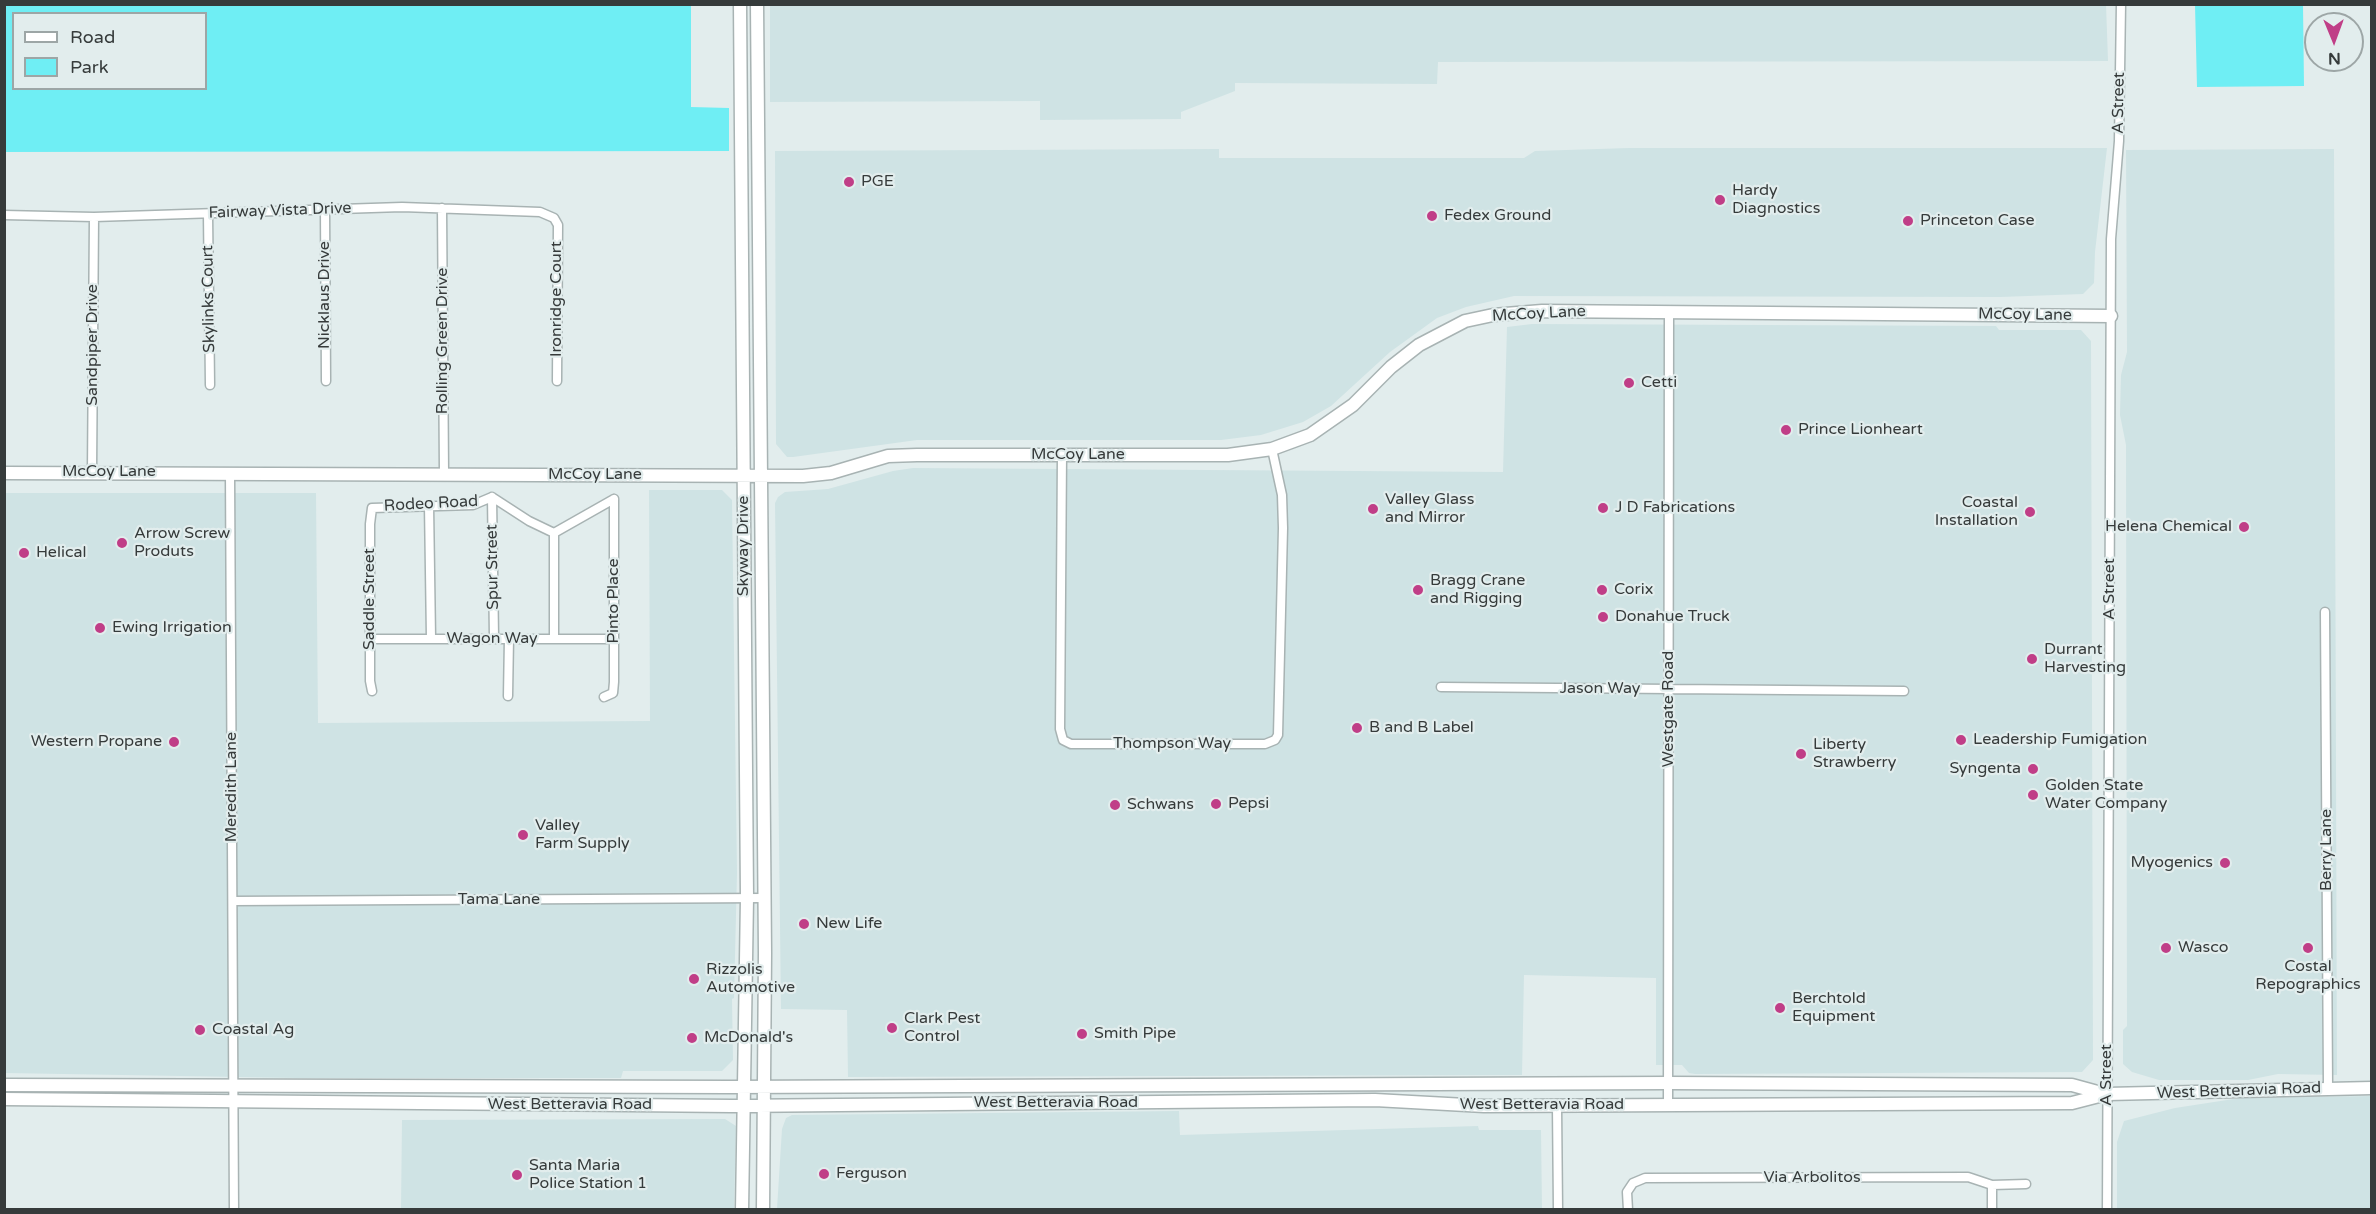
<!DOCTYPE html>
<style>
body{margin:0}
#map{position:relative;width:2376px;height:1214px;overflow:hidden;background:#e2eded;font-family:"Varela Round",sans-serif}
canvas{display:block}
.frame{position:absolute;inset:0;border:6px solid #363b3b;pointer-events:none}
.legend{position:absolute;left:12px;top:12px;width:195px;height:78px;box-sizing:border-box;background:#e2eded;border:2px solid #9da6a6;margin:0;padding:8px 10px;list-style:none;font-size:18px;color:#363b3b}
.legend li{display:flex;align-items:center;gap:12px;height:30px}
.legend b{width:30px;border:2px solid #9da6a6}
.north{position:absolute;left:2304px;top:12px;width:60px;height:60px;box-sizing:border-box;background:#e2eded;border:2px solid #9da6a6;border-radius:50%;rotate:179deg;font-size:16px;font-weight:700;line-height:24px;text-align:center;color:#363b3b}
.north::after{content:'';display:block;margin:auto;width:21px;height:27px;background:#c03e87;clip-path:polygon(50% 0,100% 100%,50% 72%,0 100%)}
</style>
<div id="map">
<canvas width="2376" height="1214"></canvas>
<div class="frame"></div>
<ul class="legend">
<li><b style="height:8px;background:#fff"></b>Road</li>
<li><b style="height:16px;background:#6feef4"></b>Park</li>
</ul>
<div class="north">N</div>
</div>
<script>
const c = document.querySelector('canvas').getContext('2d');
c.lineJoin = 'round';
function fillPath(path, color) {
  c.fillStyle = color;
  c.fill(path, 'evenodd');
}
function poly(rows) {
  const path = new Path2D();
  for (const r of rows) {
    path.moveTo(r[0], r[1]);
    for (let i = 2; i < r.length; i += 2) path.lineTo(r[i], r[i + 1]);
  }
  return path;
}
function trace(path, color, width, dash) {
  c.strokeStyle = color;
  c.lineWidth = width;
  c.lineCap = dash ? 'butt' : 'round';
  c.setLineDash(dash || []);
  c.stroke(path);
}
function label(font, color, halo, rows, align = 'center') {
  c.font = font + ' "Varela Round",sans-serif';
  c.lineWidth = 4.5;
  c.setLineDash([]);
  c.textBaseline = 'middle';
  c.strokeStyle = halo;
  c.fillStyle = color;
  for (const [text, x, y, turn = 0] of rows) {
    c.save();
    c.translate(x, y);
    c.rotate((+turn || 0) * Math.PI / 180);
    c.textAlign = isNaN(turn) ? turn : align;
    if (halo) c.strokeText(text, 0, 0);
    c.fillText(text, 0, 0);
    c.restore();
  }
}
fillPath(poly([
 [2106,4,2108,61,1438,62,1437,84,1235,83,1235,91,1181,112,1181,119,1040,120,1040,101,770,102,770,5],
 [1629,148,2107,148,2095,252,2094,283,2083,294,2000,297,1514,296,1466,307,1437,318,1390,352,1331,406,1303,422,1261,435,1221,440,917,440,793,457,787,457,776,444,775,151,1219,149,1219,158,1524,158,1535,151],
 [2334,149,2337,1075,2278,1074,2248,1080,2159,1080,2132,1072,2123,1064,2123,1030,2127,1026,2126,445,2120,415,2121,375,2127,352,2126,150],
 [1532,324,1996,326,1999,330,2081,330,2091,341,2093,1060,2082,1072,1695,1074,1689,1073,1682,1065,1656,1065,1656,978,1524,975,1522,1075,848,1077,847,1010,781,1009,775,503,778,497,785,492,828,489,893,471,913,468,1503,472,1507,327],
 [649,490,722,490,732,500,737,873,734,998,732,999,733,1060,722,1071,623,1071,621,1078,298,1078,5,1073,5,493,316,493,318,723,650,721],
 [2371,1096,2371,1209,2117,1209,2117,1142,2124,1121,2175,1108,2240,1098],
 [1179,1111,1180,1135,1478,1126,1479,1130,1541,1130,1542,1209,777,1209,782,1129,786,1118,792,1115],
 [725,1119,736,1126,734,1209,401,1209,402,1120]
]), '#cfe3e4');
fillPath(poly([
 [4,5,691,5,691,107,729,108,729,151,5,152],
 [14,14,206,14,206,88,14,88],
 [2195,5,2303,5,2304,86,2197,87]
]), '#6feef4');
const street = poly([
 [442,208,444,473],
 [325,209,326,381],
 [208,214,210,385],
 [4,215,94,217,402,207,540,212,554,218,558,225,557,381],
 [1062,454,1060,729,1063,740,1071,744,1265,744,1275,740,1278,735,1283,528,1282,495,1272,449],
 [92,472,94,217],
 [230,473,234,1210],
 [492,497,494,638],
 [492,497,529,521,554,533,614,499],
 [429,505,431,638],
 [2325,612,2328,1088],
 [370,639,614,639],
 [554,639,554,533],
 [1441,687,1904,691],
 [372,691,370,681,370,524,372,508,473,505,492,497],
 [508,696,509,638],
 [604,697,613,693,614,682,614,499],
 [233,901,765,898],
 [1668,1105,1669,313],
 [1557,1106,1558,1210],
 [1628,1210,1627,1192,1633,1183,1645,1178,1968,1177,1992,1185,2026,1184],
 [1992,1210,1992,1185],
 [2107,1210,2111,239,2119,141,2121,4]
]);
const secondary = poly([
 [740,4,747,898,742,1210],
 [757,4,765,953,763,1210],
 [4,473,803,476,831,473,888,456,917,455,1228,455,1272,449,1310,435,1353,405,1391,367,1419,345,1465,321,1493,315,1542,311,2111,316],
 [4,1085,731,1087,1668,1083,2072,1085,2105,1094],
 [4,1099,732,1106,1375,1100,1484,1106,2072,1103,2107,1094,2372,1088]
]);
trace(street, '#a8b3b3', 11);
trace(secondary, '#a8b3b3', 15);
trace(street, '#fff', 8);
trace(secondary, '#fff', 12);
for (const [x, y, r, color] of [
 [849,182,6,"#c03e87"],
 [1720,200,6,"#c03e87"],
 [1432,216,6,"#c03e87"],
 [1908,221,6,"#c03e87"],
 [1629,383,6,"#c03e87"],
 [1786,430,6,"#c03e87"],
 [1603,508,6,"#c03e87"],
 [1373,509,6,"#c03e87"],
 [2030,512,6,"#c03e87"],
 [2244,527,6,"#c03e87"],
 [122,543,6,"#c03e87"],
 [24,553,6,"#c03e87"],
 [1418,590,6,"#c03e87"],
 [1602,590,6,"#c03e87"],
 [1603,617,6,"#c03e87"],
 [100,628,6,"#c03e87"],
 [2032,659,6,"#c03e87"],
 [1357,728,6,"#c03e87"],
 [1961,740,6,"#c03e87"],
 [174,742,6,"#c03e87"],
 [1801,754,6,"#c03e87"],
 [2033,769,6,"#c03e87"],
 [2033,795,6,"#c03e87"],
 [1216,804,6,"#c03e87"],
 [1115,805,6,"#c03e87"],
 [523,835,6,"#c03e87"],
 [2225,863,6,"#c03e87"],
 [804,924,6,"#c03e87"],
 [2166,948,6,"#c03e87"],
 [2308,948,6,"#c03e87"],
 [694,979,6,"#c03e87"],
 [1780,1008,6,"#c03e87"],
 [892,1028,6,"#c03e87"],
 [200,1030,6,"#c03e87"],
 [1082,1034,6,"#c03e87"],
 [692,1038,6,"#c03e87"],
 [824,1174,6,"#c03e87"],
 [517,1175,6,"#c03e87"]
]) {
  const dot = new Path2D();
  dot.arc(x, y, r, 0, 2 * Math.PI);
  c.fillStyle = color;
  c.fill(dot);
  trace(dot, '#e2eded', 2);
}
label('16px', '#363b3b', '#e2eded', [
 ["A Street",2119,103,-89],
 ["Fairway Vista Drive",280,211,-2],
 ["Nicklaus Drive",325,295,-90],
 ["Skylinks Court",209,299,-91],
 ["Ironridge Court",557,299,-90],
 ["McCoy Lane",1539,314,-3],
 ["McCoy Lane",2025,315,1],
 ["Rolling Green Drive",443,341,-90],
 ["Sandpiper Drive",93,345,-90],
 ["McCoy Lane",1078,455],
 ["McCoy Lane",109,472],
 ["McCoy Lane",595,475],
 ["Rodeo Road",431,504,-3],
 ["Skyway Drive",744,546,-90],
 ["Spur Street",493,567,-91],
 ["A Street",2110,589,-90],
 ["Saddle Street",370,599,-90],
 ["Pinto Place",614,601,-90],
 ["Wagon Way",492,639],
 ["Jason Way",1600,689],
 ["Westgate Road",1669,709,-90],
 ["Thompson Way",1172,744],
 ["Meredith Lane",232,787,-90],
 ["Berry Lane",2327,850,-90],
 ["Tama Lane",499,900],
 ["A Street",2107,1075,-90],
 ["West Betteravia Road",2239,1091,-2],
 ["West Betteravia Road",1056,1103],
 ["West Betteravia Road",570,1105],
 ["West Betteravia Road",1542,1105],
 ["Via Arbolitos",1812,1178]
]);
label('16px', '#363b3b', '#e2eded', [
 ["PGE",861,182],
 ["Hardy",1732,191],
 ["Diagnostics",1732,209],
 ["Fedex Ground",1444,216],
 ["Princeton Case",1920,221],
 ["Cetti",1641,383],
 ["Prince Lionheart",1798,430],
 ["Valley Glass",1385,500],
 ["and Mirror",1385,518],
 ["Coastal",2018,503,"right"],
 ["Installation",2018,521,"right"],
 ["J D Fabrications",1615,508],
 ["Helena Chemical",2232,527,"right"],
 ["Arrow Screw",134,534],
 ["Produts",134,552],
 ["Helical",36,553],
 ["Bragg Crane",1430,581],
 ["and Rigging",1430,599],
 ["Corix",1614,590],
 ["Donahue Truck",1615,617],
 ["Ewing Irrigation",112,628],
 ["Durrant",2044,650],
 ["Harvesting",2044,668],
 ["B and B Label",1369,728],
 ["Leadership Fumigation",1973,740],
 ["Western Propane",162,742,"right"],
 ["Liberty",1813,745],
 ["Strawberry",1813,763],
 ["Syngenta",2021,769,"right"],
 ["Golden State",2045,786],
 ["Water Company",2045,804],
 ["Pepsi",1228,804],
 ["Schwans",1127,805],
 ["Valley",535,826],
 ["Farm Supply",535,844],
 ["Myogenics",2213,863,"right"],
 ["New Life",816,924],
 ["Wasco",2178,948],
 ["Costal",2308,967,"center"],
 ["Repographics",2308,985,"center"],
 ["Rizzolis",706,970],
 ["Automotive",706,988],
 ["Berchtold",1792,999],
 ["Equipment",1792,1017],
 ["Clark Pest",904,1019],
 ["Control",904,1037],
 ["Coastal Ag",212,1030],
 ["Smith Pipe",1094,1034],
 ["McDonald's",704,1038],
 ["Santa Maria",529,1166],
 ["Police Station 1",529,1184],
 ["Ferguson",836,1174]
], 'left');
</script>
